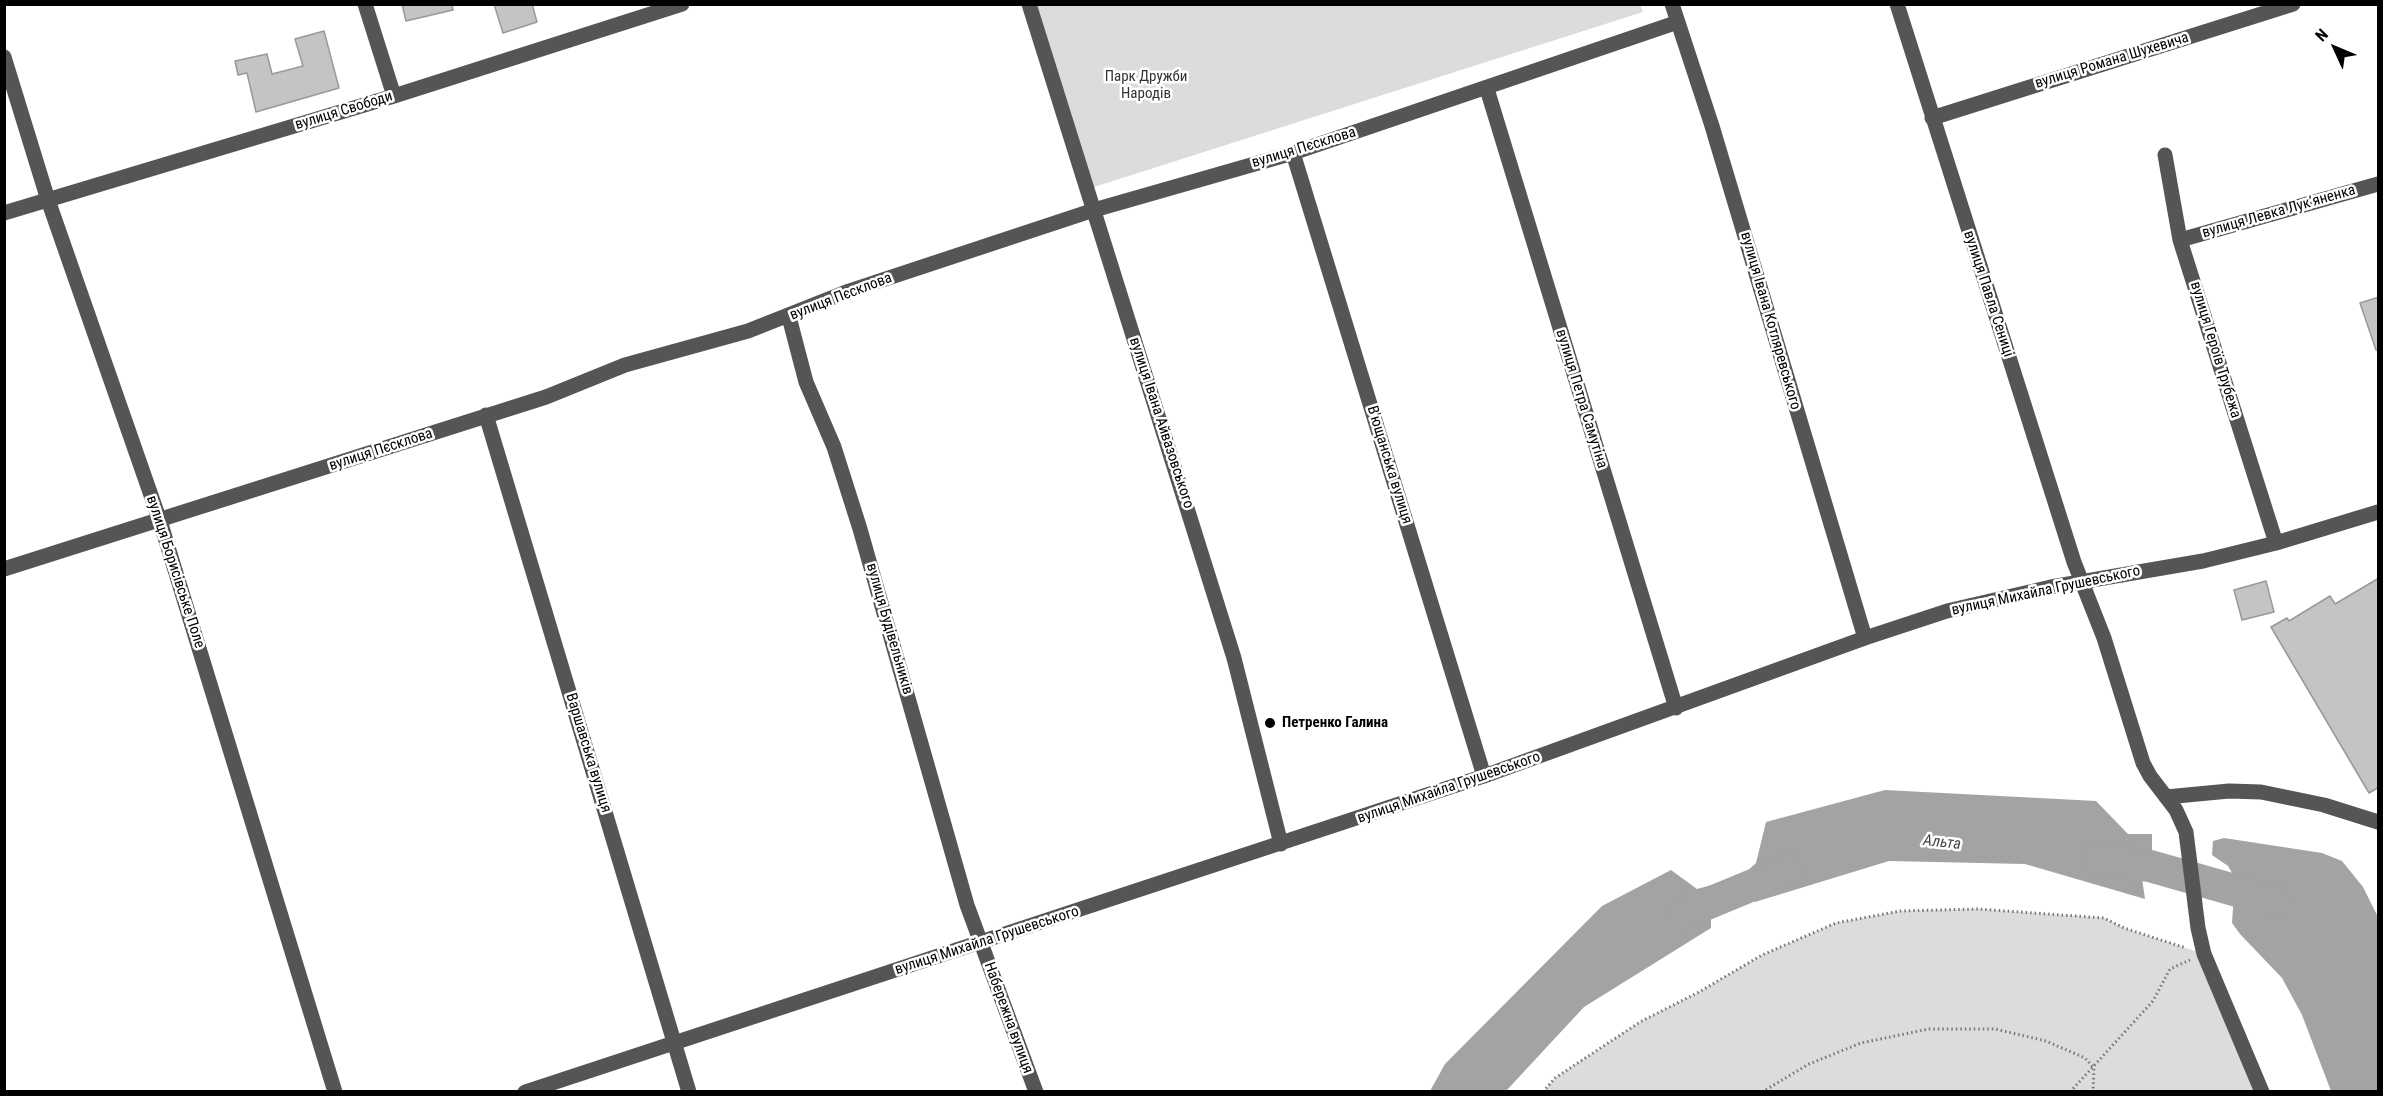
<!DOCTYPE html>
<meta charset="utf-8">
<style>
body{margin:0}
#map{position:relative;width:2383px;height:1096px;overflow:hidden;background:#fff;font-family:"Roboto Condensed",sans-serif}
canvas{display:block}
.frame{position:absolute;inset:0;border:6px solid #000;pointer-events:none}
.north{position:absolute;left:2305px;top:18px;width:60px;height:60px;-webkit-text-stroke:4px #fff;paint-order:stroke;rotate:314deg;font-size:16px;font-weight:700;line-height:24px;text-align:center;color:#000}
.north::after{content:'';display:block;margin:auto;width:21px;height:27px;background:#000;clip-path:polygon(50% 0,100% 100%,50% 72%,0 100%)}
</style>
<div id="map">
<canvas width="2383" height="1096"></canvas>
<div class="frame"></div>
<div class="north">N</div>
</div>
<script>
const c = document.querySelector('canvas').getContext('2d');
c.lineJoin = 'round';
function fillPath(path, color) {
  c.fillStyle = color;
  c.fill(path, 'evenodd');
}
function poly(rows) {
  const path = new Path2D();
  for (const r of rows) {
    path.moveTo(r[0], r[1]);
    for (let i = 2; i < r.length; i += 2) path.lineTo(r[i], r[i + 1]);
  }
  return path;
}
function trace(path, color, width, dash) {
  c.strokeStyle = color;
  c.lineWidth = width;
  c.lineCap = dash ? 'butt' : 'round';
  c.setLineDash(dash || []);
  c.stroke(path);
}
function label(font, color, halo, rows, align = 'center') {
  c.font = font + ' "Roboto Condensed",sans-serif';
  c.lineWidth = 5;
  c.setLineDash([]);
  c.textBaseline = 'middle';
  c.strokeStyle = halo;
  c.fillStyle = color;
  for (const [text, x, y, turn = 0] of rows) {
    c.save();
    c.translate(x, y);
    c.rotate((+turn || 0) * Math.PI / 180);
    c.textAlign = isNaN(turn) ? turn : align;
    if (halo) c.strokeText(text, 0, 0);
    c.fillText(text, 0, 0);
    c.restore();
  }
}
fillPath(poly([
 [1640,4,1643,12,1091,188,1036,5],
 [1978,909,2104,918,2124,928,2204,954,2262,1092,1543,1092,1555,1078,1640,1022,1699,992,1762,955,1836,923,1900,911]
]), '#dcdcdc');
fillPath(poly([
 [1885,790,2096,801,2128,834,2152,834,2152,856,2139,857,2145,899,2025,864,1889,861,1755,902,1743,875,1756,863,1766,822],
 [2224,838,2322,853,2342,861,2363,887,2378,917,2378,1091,2331,1091,2302,1015,2282,978,2240,934,2232,923,2235,878,2228,866,2212,855,2213,841],
 [1671,870,1697,889,1719,883,1729,904,1711,918,1711,928,1584,1007,1506,1091,1430,1091,1445,1064,1602,906]
]), '#a3a3a3');
trace(poly([
 [2097,860,2150,866,2276,902],
 [1685,913,1789,870]
]), '#a3a3a3', 32);
const building = poly([
 [402,4,452,4,453,10,406,21,402,4],
 [494,4,532,4,537,22,503,33,494,4],
 [324,31,339,88,256,112,247,73,238,75,235,61,267,54,272,74,303,66,295,39,324,31],
 [2379,297,2379,350,2376,350,2360,303,2379,297],
 [2379,578,2379,787,2369,793,2271,627,2287,618,2289,621,2330,596,2335,604,2379,578],
 [2266,581,2274,612,2242,620,2234,590,2266,581]
]);
fillPath(building, '#c4c4c4');
trace(building, '#999', 1.5);
trace(poly([
 [1543,1092,1555,1078,1640,1022,1699,992,1762,955,1836,923,1900,911,1978,909,2104,918,2124,928,2186,948],
 [1762,1092,1809,1064,1861,1043,1929,1029,1995,1029,2046,1041,2085,1058,2094,1068,2093,1092],
 [2070,1092,2153,1001,2170,969,2190,960]
]), '#777', 3, [1.5, 3]);
trace(poly([
 [365,4,394,96],
 [1029,4,1234,658,1281,844],
 [1672,4,1712,126,1865,638],
 [1897,4,2074,562,2104,638,2143,763,2150,776,2176,810,2186,832,2198,928,2204,954,2262,1092],
 [4,57,48,200,160,521,335,1092],
 [1487,89,1676,708],
 [1932,118,2293,4],
 [1293,153,1484,776],
 [2165,155,2180,240,2276,543],
 [4,213,394,96,682,4],
 [2180,240,2378,184],
 [789,317,806,382,834,447,860,529,967,905,1036,1092],
 [486,415,689,1092],
 [4,569,546,397,625,365,748,331,849,291,1094,210,1293,153,1678,22],
 [2166,797,2229,791,2261,792,2324,805,2378,822],
 [525,1092,1484,776,1865,638,1947,611,2051,587,2203,561,2276,543,2378,512]
]), '#555', 15);
for (const [x, y, r, color] of [
 [1270,723,6,"#000"]
]) {
  const dot = new Path2D();
  dot.arc(x, y, r, 0, 2 * Math.PI);
  c.fillStyle = color;
  c.fill(dot);
  trace(dot, '#fff', 2);
}
label('15px', '#000', '#fff', [
 ["вулиця Романа Шухевича",2112,61,-17],
 ["вулиця Свободи",344,111,-17],
 ["вулиця Пєсклова",1304,148,-17],
 ["вулиця Левка Лукʼяненка",2279,212,-16],
 ["вулиця Павла Сениці",1988,294,72],
 ["вулиця Пєсклова",841,297,-21],
 ["вулиця Івана Котляревського",1770,321,74],
 ["вулиця Героїв Трубежа",2215,350,73],
 ["вулиця Петра Самутіна",1581,399,73],
 ["вулиця Івана Айвазовського",1161,423,72],
 ["вулиця Пєсклова",381,450,-18],
 ["В'ющанська вулиця",1389,465,73],
 ["вулиця Борисівське Поле",175,572,72],
 ["вулиця Михайла Грушевського",2046,591,-12],
 ["вулиця Будівельників",889,629,74],
 ["Варшавська вулиця",588,753,73],
 ["вулиця Михайла Грушевського",1449,788,-19],
 ["вулиця Михайла Грушевського",987,941,-18],
 ["Набережна вулиця",1008,1018,70]
]);
label('15px', '#333', '#fff', [
 ["Парк Дружби",1146,77],
 ["Народів",1146,94]
]);
label('bold 15px', '#000', '#fff', [
 ["Петренко Галина",1282,723]
], 'left');
label('italic 16px', '#444', '#fff', [
 ["Альта",1942,843,6]
]);
</script>
